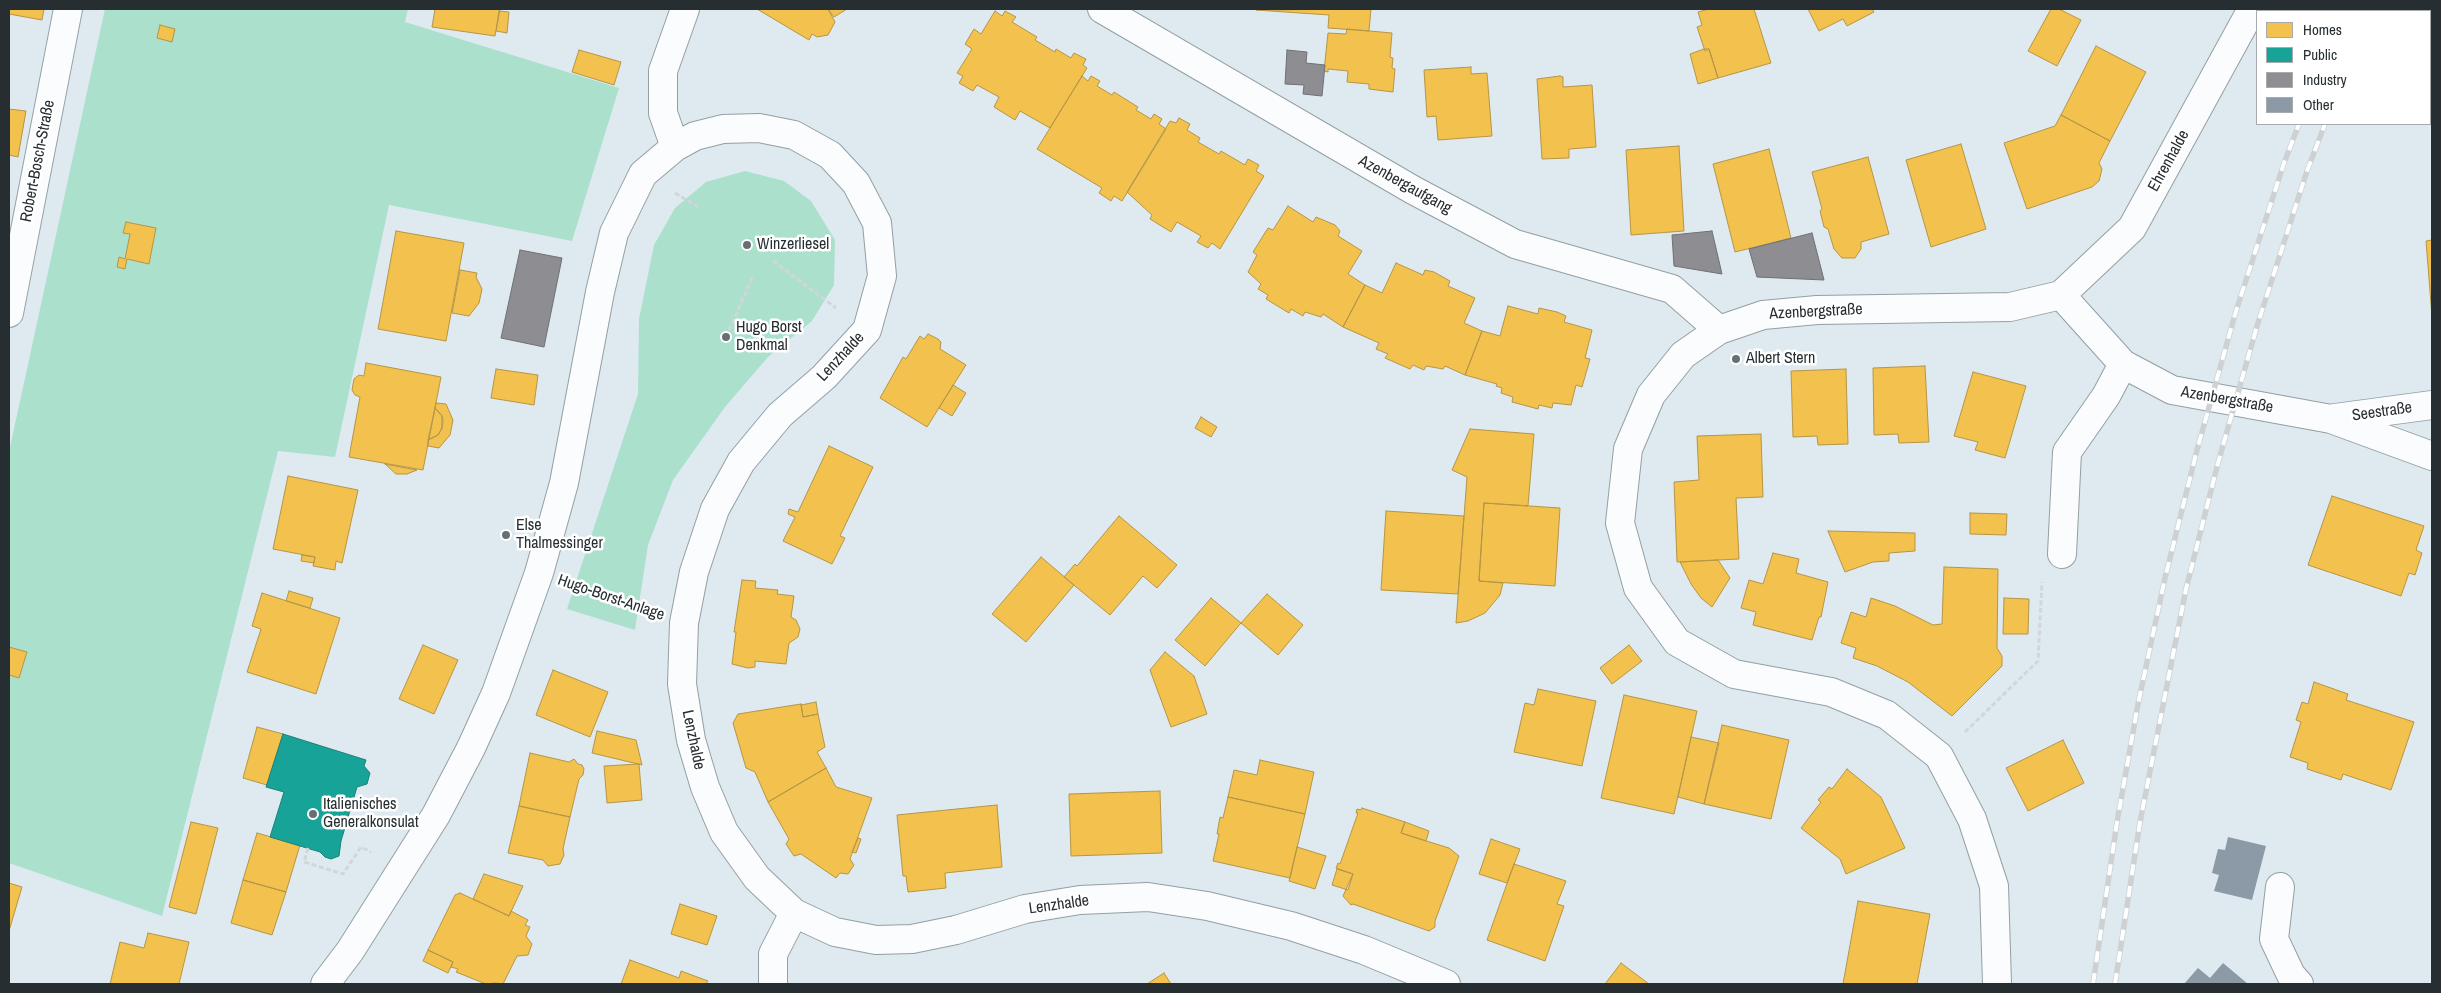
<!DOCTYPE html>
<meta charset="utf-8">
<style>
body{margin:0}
#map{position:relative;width:2441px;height:993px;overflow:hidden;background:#deeaf0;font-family:"Archivo Narrow",sans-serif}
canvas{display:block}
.frame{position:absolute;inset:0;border:10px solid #262e32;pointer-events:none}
.legend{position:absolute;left:2256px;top:10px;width:175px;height:115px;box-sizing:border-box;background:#fff;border:1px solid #a8abad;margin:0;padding:6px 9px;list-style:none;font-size:15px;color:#262e32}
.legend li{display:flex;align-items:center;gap:10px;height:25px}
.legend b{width:25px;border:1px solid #a8abad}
</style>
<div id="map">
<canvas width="2441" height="993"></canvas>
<div class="frame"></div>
<ul class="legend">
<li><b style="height:14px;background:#f2c14e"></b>Homes</li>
<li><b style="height:14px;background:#17a398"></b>Public</li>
<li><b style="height:14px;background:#8d8d92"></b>Industry</li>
<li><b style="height:14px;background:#8c99a6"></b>Other</li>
</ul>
</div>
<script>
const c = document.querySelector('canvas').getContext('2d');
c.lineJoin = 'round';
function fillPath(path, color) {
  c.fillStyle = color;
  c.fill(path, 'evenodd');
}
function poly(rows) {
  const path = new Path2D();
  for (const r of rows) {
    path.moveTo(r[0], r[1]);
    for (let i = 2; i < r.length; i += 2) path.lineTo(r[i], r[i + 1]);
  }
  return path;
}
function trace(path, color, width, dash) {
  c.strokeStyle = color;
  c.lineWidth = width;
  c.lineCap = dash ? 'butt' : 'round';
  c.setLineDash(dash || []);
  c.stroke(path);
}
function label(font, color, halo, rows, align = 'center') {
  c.font = font + ' "Archivo Narrow",sans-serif';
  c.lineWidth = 5;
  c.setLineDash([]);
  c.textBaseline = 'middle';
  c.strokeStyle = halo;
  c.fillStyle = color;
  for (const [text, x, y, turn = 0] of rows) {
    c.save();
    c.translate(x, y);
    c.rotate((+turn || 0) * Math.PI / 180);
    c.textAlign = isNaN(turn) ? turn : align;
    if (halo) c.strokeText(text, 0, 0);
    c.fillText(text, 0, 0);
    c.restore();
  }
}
fillPath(poly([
 [105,9,408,9,405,22,619,88,572,241,389,205,335,457,278,451,162,916,9,863,9,452],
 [745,171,784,181,811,201,835,240,834,285,812,321,768,357,725,407,673,480,648,545,635,630,567,609,638,394,639,319,654,245,675,208,706,182]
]), '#abe0cd');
const homes = poly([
 [9,9,44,9,42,20,9,14,9,9],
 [435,9,500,9,495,36,432,27,435,9],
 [757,9,828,9,835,22,828,35,817,37,812,34,809,40,757,9],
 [828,9,847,9,834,17,828,9],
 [1371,9,1369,31,1328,28,1329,15,1256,10,1371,9],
 [1709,9,1754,9,1771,63,1718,78,1709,49,1705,51,1697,27,1702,25,1698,12,1709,9],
 [1808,9,1872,9,1874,12,1847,26,1843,19,1819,31,1808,9],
 [2051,9,2059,9,2081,20,2057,66,2028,51,2051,9],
 [499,11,509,12,507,33,496,31,499,11],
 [995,11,1002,16,1005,11,1016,17,1012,22,1037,37,1035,40,1055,52,1056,49,1071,58,1074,53,1086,59,1083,65,1087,68,1050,128,1020,111,1015,120,994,107,999,97,977,85,973,91,959,83,963,76,957,73,972,49,965,44,974,29,981,34,995,11],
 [160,25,175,29,172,42,157,38,160,25],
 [1347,29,1392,33,1390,57,1393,58,1392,68,1395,69,1393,92,1369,89,1369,84,1347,82,1348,71,1328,69,1328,72,1324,71,1328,33,1346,34,1347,29],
 [2096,46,2146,72,2110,141,2061,115,2096,46],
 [1704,49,1709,49,1718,78,1698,84,1690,54,1704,49],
 [579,50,621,62,614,85,572,72,579,50],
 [1471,67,1471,74,1487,73,1492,136,1438,140,1436,116,1427,117,1424,70,1471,67],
 [1082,76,1088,81,1091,76,1100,81,1097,86,1112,95,1114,92,1138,107,1136,110,1151,119,1154,114,1162,119,1159,124,1166,129,1122,201,1114,196,1111,201,1099,193,1102,188,1037,149,1082,76],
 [1560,76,1563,77,1563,87,1592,85,1596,147,1569,149,1569,158,1542,159,1537,79,1560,76],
 [9,109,26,111,18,157,9,155,9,109],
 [2061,115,2110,141,2099,163,2102,169,2099,181,2092,187,2027,209,2004,143,2055,126,2061,115],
 [1179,118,1190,124,1187,130,1200,138,1198,142,1219,154,1221,151,1245,165,1248,159,1259,165,1256,171,1264,176,1220,249,1212,243,1208,248,1197,242,1201,236,1177,222,1171,232,1150,219,1152,215,1127,192,1170,121,1176,123,1179,118],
 [1961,144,1986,229,1931,247,1906,160,1961,144],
 [1679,146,1684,231,1631,235,1626,150,1679,146],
 [1769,149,1791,238,1735,252,1713,164,1769,149],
 [1868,157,1889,234,1861,242,1861,249,1855,258,1842,258,1834,249,1828,229,1824,227,1820,211,1822,209,1812,172,1868,157],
 [1288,206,1313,222,1316,217,1335,225,1340,231,1338,236,1362,251,1348,274,1365,285,1343,327,1323,314,1321,317,1305,312,1303,316,1291,309,1289,313,1266,299,1268,295,1258,289,1261,284,1248,272,1257,255,1253,252,1268,228,1273,230,1288,206],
 [126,222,156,228,149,264,127,259,125,269,117,267,119,257,125,259,130,234,123,233,126,222],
 [396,231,464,243,446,341,378,329,396,231],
 [2432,240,2432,316,2426,241,2432,240],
 [1396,263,1423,275,1425,270,1434,272,1450,281,1448,286,1475,298,1464,323,1482,331,1465,375,1445,366,1443,369,1426,366,1424,370,1413,365,1410,369,1385,358,1388,354,1376,349,1379,343,1343,327,1365,285,1382,293,1396,263],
 [460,270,477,273,476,277,482,289,479,303,469,316,452,313,460,270],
 [1508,306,1538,314,1539,308,1557,312,1566,316,1564,322,1592,330,1585,358,1590,359,1582,387,1576,385,1571,405,1553,403,1552,408,1539,405,1538,409,1512,402,1513,397,1501,393,1502,388,1496,386,1497,384,1465,375,1482,331,1500,336,1508,306],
 [928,334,938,339,941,342,940,349,966,365,927,427,880,398,903,357,906,359,920,336,924,339,928,334],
 [366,363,441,377,423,470,349,457,360,397,355,395,352,390,354,379,359,375,364,376,366,363],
 [1925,366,1929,442,1899,443,1898,434,1874,435,1873,368,1925,366],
 [496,369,538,375,534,405,491,398,496,369],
 [1846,369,1848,444,1818,445,1817,436,1793,437,1791,371,1846,369],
 [1973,372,2026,386,2005,458,1975,450,1978,442,1954,436,1973,372],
 [953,385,966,393,952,416,939,408,953,385],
 [436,403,446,404,453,420,450,435,439,448,428,446,428,440,438,435,442,428,443,421,442,416,435,408,436,403],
 [435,408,442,416,442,428,438,435,428,440,435,408],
 [1201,417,1217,427,1211,437,1195,428,1201,417],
 [1470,429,1534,434,1528,506,1484,503,1479,581,1503,583,1500,595,1485,613,1468,621,1456,623,1467,477,1452,470,1470,429],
 [1761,434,1763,497,1736,498,1739,559,1677,562,1674,482,1699,480,1697,436,1761,434],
 [829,446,873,467,840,536,845,538,832,564,783,541,795,517,788,514,789,509,798,512,829,446],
 [385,464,417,470,407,474,396,474,385,464],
 [288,476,358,490,342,563,336,561,335,570,313,566,315,557,273,549,288,476],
 [2332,496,2424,526,2416,550,2422,553,2415,575,2409,573,2401,596,2308,565,2332,496],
 [1484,503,1560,508,1555,586,1479,581,1484,503],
 [1386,511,1464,516,1458,594,1381,590,1386,511],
 [1970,513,2007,514,2006,535,1970,534,1970,513],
 [1119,516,1177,565,1157,588,1143,576,1110,615,1064,577,1075,564,1077,566,1119,516],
 [1828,531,1915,533,1915,551,1889,553,1889,561,1873,562,1845,572,1828,531],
 [1773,553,1799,559,1796,573,1828,582,1821,617,1819,617,1812,640,1753,625,1756,612,1741,608,1749,580,1763,584,1773,553],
 [302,555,315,557,314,563,301,561,302,555],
 [1041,557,1074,585,1026,642,992,614,1041,557],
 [1718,560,1730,578,1712,607,1701,598,1691,584,1680,562,1718,560],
 [1944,567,1998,569,1997,648,2002,656,2002,666,1952,716,1908,682,1877,666,1853,658,1856,648,1841,643,1851,612,1866,617,1871,598,1895,606,1933,625,1942,624,1944,567],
 [742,580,756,581,755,588,778,590,777,594,794,596,791,617,796,620,800,629,798,637,789,643,786,664,755,661,755,667,748,668,732,664,736,632,734,632,742,580],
 [289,591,313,598,310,608,286,601,289,591],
 [262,593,340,618,316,694,247,672,261,629,252,626,262,593],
 [1267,594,1303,625,1278,655,1241,623,1267,594],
 [1211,598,1241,623,1205,666,1175,640,1211,598],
 [2004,598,2029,599,2028,634,2003,634,2004,598],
 [423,645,458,660,434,714,399,699,423,645],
 [1629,645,1642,661,1612,684,1600,668,1629,645],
 [9,647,27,652,19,678,9,675,9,647],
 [1165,652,1194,676,1207,714,1171,727,1150,670,1165,652],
 [553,670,608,692,590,737,536,715,553,670],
 [2314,682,2348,694,2346,700,2414,722,2391,790,2343,774,2341,780,2307,769,2308,763,2290,757,2301,722,2296,720,2302,702,2308,704,2314,682],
 [1538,689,1596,701,1582,766,1514,752,1525,703,1534,705,1538,689],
 [1624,695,1697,711,1674,814,1601,798,1624,695],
 [816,702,818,714,803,717,801,705,816,702],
 [801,704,803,717,818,714,825,747,817,752,826,768,768,802,755,772,746,768,733,723,738,714,801,704],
 [1722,725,1789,740,1771,819,1704,804,1722,725],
 [257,727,283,734,267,785,243,778,257,727],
 [597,731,636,740,642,765,592,753,597,731],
 [1691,737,1719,743,1704,804,1678,797,1691,737],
 [2063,740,2084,783,2028,811,2006,768,2063,740],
 [530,753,569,762,574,759,578,764,582,765,584,769,583,775,579,779,570,817,519,806,530,753],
 [1260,760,1314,772,1305,814,1228,797,1234,770,1257,775,1260,760],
 [639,764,642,800,607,803,604,766,639,764],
 [826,768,836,787,872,798,850,859,854,865,848,874,840,873,836,878,801,854,794,856,786,844,789,839,768,802,826,768],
 [1847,769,1881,797,1905,848,1846,874,1840,859,1801,828,1821,802,1818,800,1829,787,1832,789,1847,769],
 [1160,791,1162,853,1071,856,1069,794,1160,791],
 [1228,797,1305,814,1290,878,1213,861,1219,834,1217,834,1220,817,1223,818,1228,797],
 [997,805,1002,867,945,873,946,888,908,892,906,876,903,876,897,815,997,805],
 [519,806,570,817,563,849,564,855,560,864,548,866,543,860,508,853,519,806],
 [1362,808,1405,822,1401,833,1449,848,1459,856,1435,921,1435,927,1429,931,1353,904,1351,905,1343,896,1353,874,1336,868,1338,863,1340,864,1358,813,1356,813,1357,809,1361,810,1362,808],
 [191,822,218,828,196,914,169,907,191,822],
 [1405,822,1429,831,1426,841,1401,833,1405,822],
 [257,833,300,845,286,892,243,880,257,833],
 [858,838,861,839,856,853,852,852,858,838],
 [1491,839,1520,849,1507,883,1479,874,1491,839],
 [1297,847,1326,856,1315,889,1289,881,1297,847],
 [1514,864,1566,881,1557,904,1564,906,1545,961,1487,940,1514,864],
 [1337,869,1353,874,1348,890,1332,885,1337,869],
 [484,874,523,886,509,916,473,899,484,874],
 [243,880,286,892,272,935,231,923,243,880],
 [9,883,22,887,9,931,9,883],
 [460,893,509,916,511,911,528,920,525,925,530,927,526,936,532,944,528,955,517,956,503,984,495,983,486,984,456,972,458,969,451,967,453,962,428,950,455,895,460,893],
 [1858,901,1930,914,1917,984,1843,984,1858,901],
 [680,904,717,916,707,945,671,934,680,904],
 [148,933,189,942,179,984,110,984,120,942,144,948,148,933],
 [428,950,453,962,448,973,423,961,428,950],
 [630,960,679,978,681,971,708,981,706,984,621,984,630,960],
 [1621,963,1649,984,1605,984,1621,963],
 [1164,973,1171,984,1147,984,1164,973]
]);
fillPath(homes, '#f2c14e');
trace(homes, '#b59546', 1);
const public = poly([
 [283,734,366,760,364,766,370,773,367,784,357,787,341,841,339,856,331,859,325,857,320,852,270,837,284,792,266,787,283,734]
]);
fillPath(public, '#17a398');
trace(public, '#1c8079', 1);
const industry = poly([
 [1287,50,1307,52,1306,63,1325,65,1322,96,1303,94,1304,85,1285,84,1287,50],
 [1712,231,1722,274,1674,266,1672,235,1712,231],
 [1812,233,1824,280,1757,277,1749,249,1812,233],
 [520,250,562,258,544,347,501,338,520,250]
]);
fillPath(industry, '#8d8d92');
trace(industry, '#6e7075', 1);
fillPath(poly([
 [2228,837,2266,846,2252,900,2214,891,2219,875,2212,873,2218,849,2225,850],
 [2223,963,2248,984,2184,984,2198,968,2210,978]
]), '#8c99a6');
const minor = poly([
 [1102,9,1413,190,1515,244,1672,289,1719,330],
 [675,147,663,113,663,71,685,9],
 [2061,295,2132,228,2252,9],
 [9,313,68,9],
 [2335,418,2432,405],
 [2062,554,2067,452,2106,396,2123,364],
 [2280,887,2274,939,2291,975,2299,984],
 [325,984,350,951,436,815,471,748,496,693,539,573,564,483,600,292,614,233,643,174,675,147,695,136,723,129,759,128,794,135,830,155,856,183,877,223,882,276,867,330,824,377,780,415,741,462,715,509,694,572,684,623,682,684,691,740,705,787,724,832,757,878,794,913,835,932,876,940,912,939,956,930,1025,909,1080,900,1148,897,1207,906,1291,926,1364,950,1446,984],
 [773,984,773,954,794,913],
 [1997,984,1994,886,1972,819,1939,756,1887,715,1831,692,1734,674,1677,642,1638,588,1620,523,1628,449,1651,395,1683,355,1719,330,1763,315,1817,310,2010,307,2061,295,2123,364,2172,390,2331,419,2432,456]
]);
trace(minor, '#959fa3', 30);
trace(poly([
 [675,193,698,207],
 [773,261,836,308],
 [726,337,753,276],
 [571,584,650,611],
 [1965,732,2038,661,2042,582],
 [308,848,304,862,343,874,361,847,371,852]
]), '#d3d6d8', 3, [5, 2.5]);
trace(minor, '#fafcfd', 28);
const rail = poly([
 [2344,11,2345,9],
 [2370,11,2371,9],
 [2093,984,2117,822,2138,704,2165,578,2197,450,2236,311,2284,163,2299,124],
 [2115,984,2140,822,2186,589,2218,463,2257,326,2307,171,2325,124]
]);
trace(rail, '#ced1d3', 5.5);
trace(rail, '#fff', 4, [11]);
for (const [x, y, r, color] of [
 [747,245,5,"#667074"],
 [726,337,5,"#667074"],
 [1736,359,5,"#667074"],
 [506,535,5,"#667074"],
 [313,814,5,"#667074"]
]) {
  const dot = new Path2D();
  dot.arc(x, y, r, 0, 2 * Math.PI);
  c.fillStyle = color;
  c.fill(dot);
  trace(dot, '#fff', 2);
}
label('16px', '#262e32', '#fff', [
 ["Robert-Bosch-Straße",38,161,-79],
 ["Ehrenhalde",2169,161,-61],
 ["Azenbergaufgang",1405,185,29],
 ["Azenbergstraße",1816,312,-3],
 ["Lenzhalde",841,357,-47],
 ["Azenbergstraße",2227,400,10],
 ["Seestraße",2382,412,-8],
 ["Hugo-Borst-Anlage",611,598,19],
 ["Lenzhalde",693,740,78],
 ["Lenzhalde",1059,905,-8]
]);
label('16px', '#262e32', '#fff', [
 ["Winzerliesel",757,245],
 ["Hugo Borst",736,328],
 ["Denkmal",736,346],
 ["Albert Stern",1746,359],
 ["Else",516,526],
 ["Thalmessinger",516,544],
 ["Italienisches",323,805],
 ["Generalkonsulat",323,823]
], 'left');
</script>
